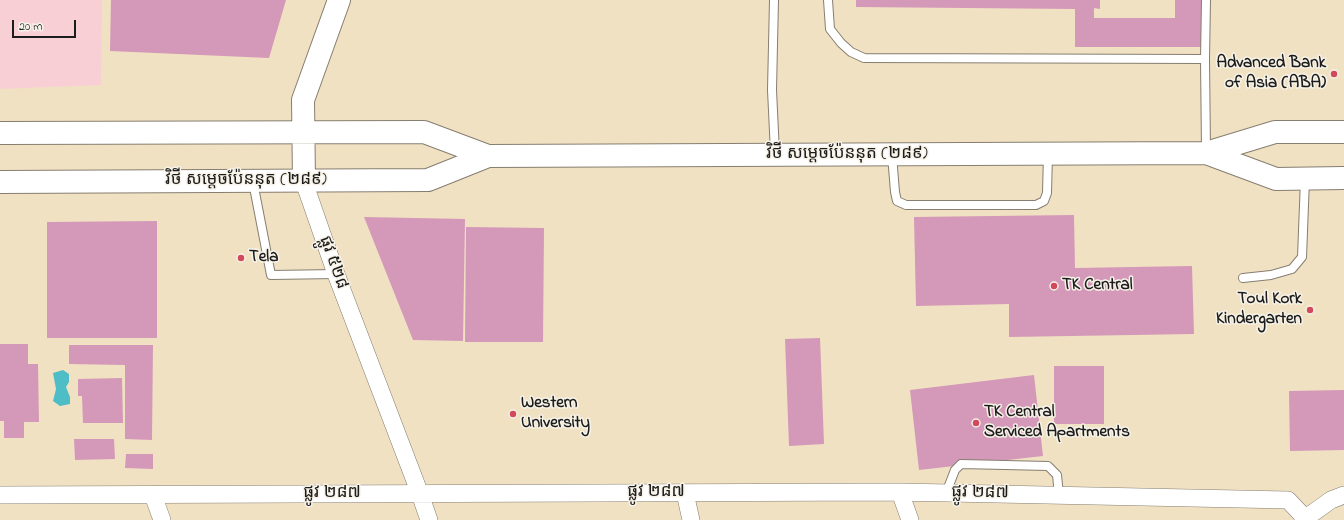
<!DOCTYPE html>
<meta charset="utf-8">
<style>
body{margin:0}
#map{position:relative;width:1344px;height:520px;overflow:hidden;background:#f0e1c3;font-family:"Indie Flower",sans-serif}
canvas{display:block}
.scale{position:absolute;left:12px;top:20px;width:64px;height:18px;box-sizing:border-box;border:2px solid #1c1c1c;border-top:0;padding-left:5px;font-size:12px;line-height:14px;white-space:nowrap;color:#1c1c1c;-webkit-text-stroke:3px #f7f3e8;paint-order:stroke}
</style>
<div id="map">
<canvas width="1344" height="520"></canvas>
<div class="scale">20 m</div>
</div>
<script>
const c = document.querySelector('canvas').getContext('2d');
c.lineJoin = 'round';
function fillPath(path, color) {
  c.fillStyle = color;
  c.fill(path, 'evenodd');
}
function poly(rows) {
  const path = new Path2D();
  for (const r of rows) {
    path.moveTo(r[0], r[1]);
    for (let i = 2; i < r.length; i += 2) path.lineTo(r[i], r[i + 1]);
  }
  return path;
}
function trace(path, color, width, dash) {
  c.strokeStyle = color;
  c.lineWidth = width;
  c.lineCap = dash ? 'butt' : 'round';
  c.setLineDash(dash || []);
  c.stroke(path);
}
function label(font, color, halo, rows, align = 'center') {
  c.font = font + ' "Indie Flower","Noto Sans Khmer",sans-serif';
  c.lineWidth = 3;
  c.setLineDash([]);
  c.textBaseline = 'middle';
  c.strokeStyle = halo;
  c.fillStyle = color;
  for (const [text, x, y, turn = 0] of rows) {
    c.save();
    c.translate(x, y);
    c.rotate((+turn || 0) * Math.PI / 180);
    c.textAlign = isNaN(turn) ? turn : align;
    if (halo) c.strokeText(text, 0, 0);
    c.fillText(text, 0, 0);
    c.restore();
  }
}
fillPath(poly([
 [0,0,102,0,101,85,0,89]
]), '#f7cfd5');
fillPath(poly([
 [63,370,69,374,69,382,66,387,70,397,70,404,60,406,53,401,56,389,53,373]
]), '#4fbdc6');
fillPath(poly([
 [111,0,286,0,269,58,110,51],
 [856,0,1100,0,1100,9,1094,8,1094,18,1175,18,1175,0,1202,0,1202,47,1075,47,1075,9,856,7],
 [1074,215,1075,268,1192,266,1194,334,1009,337,1009,304,916,306,914,217],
 [364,217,465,219,463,341,413,340],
 [157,221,157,338,47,338,47,222],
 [466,227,544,228,543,342,465,342],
 [820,338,824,444,789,446,785,339],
 [0,344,28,344,28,364,38,364,39,422,24,422,24,438,4,438,4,421,0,421],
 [69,345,153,345,152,440,125,439,125,365,69,364],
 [1054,366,1104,366,1104,424,1054,424],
 [1034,375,1043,456,919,470,910,390],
 [122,378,123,423,83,423,82,396,78,396,78,379],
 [1344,390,1344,450,1290,451,1289,391],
 [74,439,114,439,115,459,75,460],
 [126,454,153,454,153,469,125,468]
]), '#d498b9');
const lane = poly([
 [774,0,772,90,775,153],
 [828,0,830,29,841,43,851,52,864,58,1205,59,1206,151],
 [1205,59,1206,0],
 [892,155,895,192,897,201,906,205,1036,205,1044,201,1047,193,1048,154],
 [253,182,271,275,336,274],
 [1243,278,1271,275,1292,269,1302,257,1305,179],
 [946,493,955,470,961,464,1048,466,1057,475,1059,495]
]);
const street = poly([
 [304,182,336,274,420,494,429,520],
 [900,492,910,520],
 [685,493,691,520],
 [0,495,900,492,1288,500,1305,518],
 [153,495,162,520],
 [1303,520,1331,500,1344,495]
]);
const secondary = poly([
 [0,133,424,132,488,156,1206,153,1275,132,1344,132],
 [1206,153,1276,179,1344,178],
 [0,182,428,180,488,156],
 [304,182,303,100,339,0]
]);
trace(lane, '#867e70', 10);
trace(street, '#867e70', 18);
trace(secondary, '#867e70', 24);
trace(lane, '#fff', 8);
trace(street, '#fff', 17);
trace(secondary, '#fff', 22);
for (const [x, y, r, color] of [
 [1334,74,4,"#d1495b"],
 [241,258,4,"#d1495b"],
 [1054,286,4,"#d1495b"],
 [1310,310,4,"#d1495b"],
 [513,414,4,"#d1495b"],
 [976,423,4,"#d1495b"]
]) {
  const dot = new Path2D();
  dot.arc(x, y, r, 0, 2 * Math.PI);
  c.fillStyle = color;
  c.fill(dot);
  trace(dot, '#f7f3e8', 1.5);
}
label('bold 17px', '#1c1c1c', '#f7f3e8', [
 ["Advanced Bank",1326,64,"right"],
 ["of Asia (ABA)",1326,84,"right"],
 ["Tela",249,258],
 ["TK Central",1062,286],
 ["Toul Kork",1302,300,"right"],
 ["Kindergarten",1302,320,"right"],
 ["Western",521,404],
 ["University",521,424],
 ["TK Central",984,413],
 ["Serviced Apartments",984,433]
], 'left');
label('17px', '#1c1c1c', '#f7f3e8', [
 ["វិថី សម្តេចប៉ែននុត (២៨៩)",847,155],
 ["វិថី សម្តេចប៉ែននុត (២៨៩)",246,181],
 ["ផ្លូវ ៥២៨",332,263,70],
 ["ផ្លូវ ២៨៧",656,493],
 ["ផ្លូវ ២៨៧",332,494],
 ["ផ្លូវ ២៨៧",980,494,1]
]);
</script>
